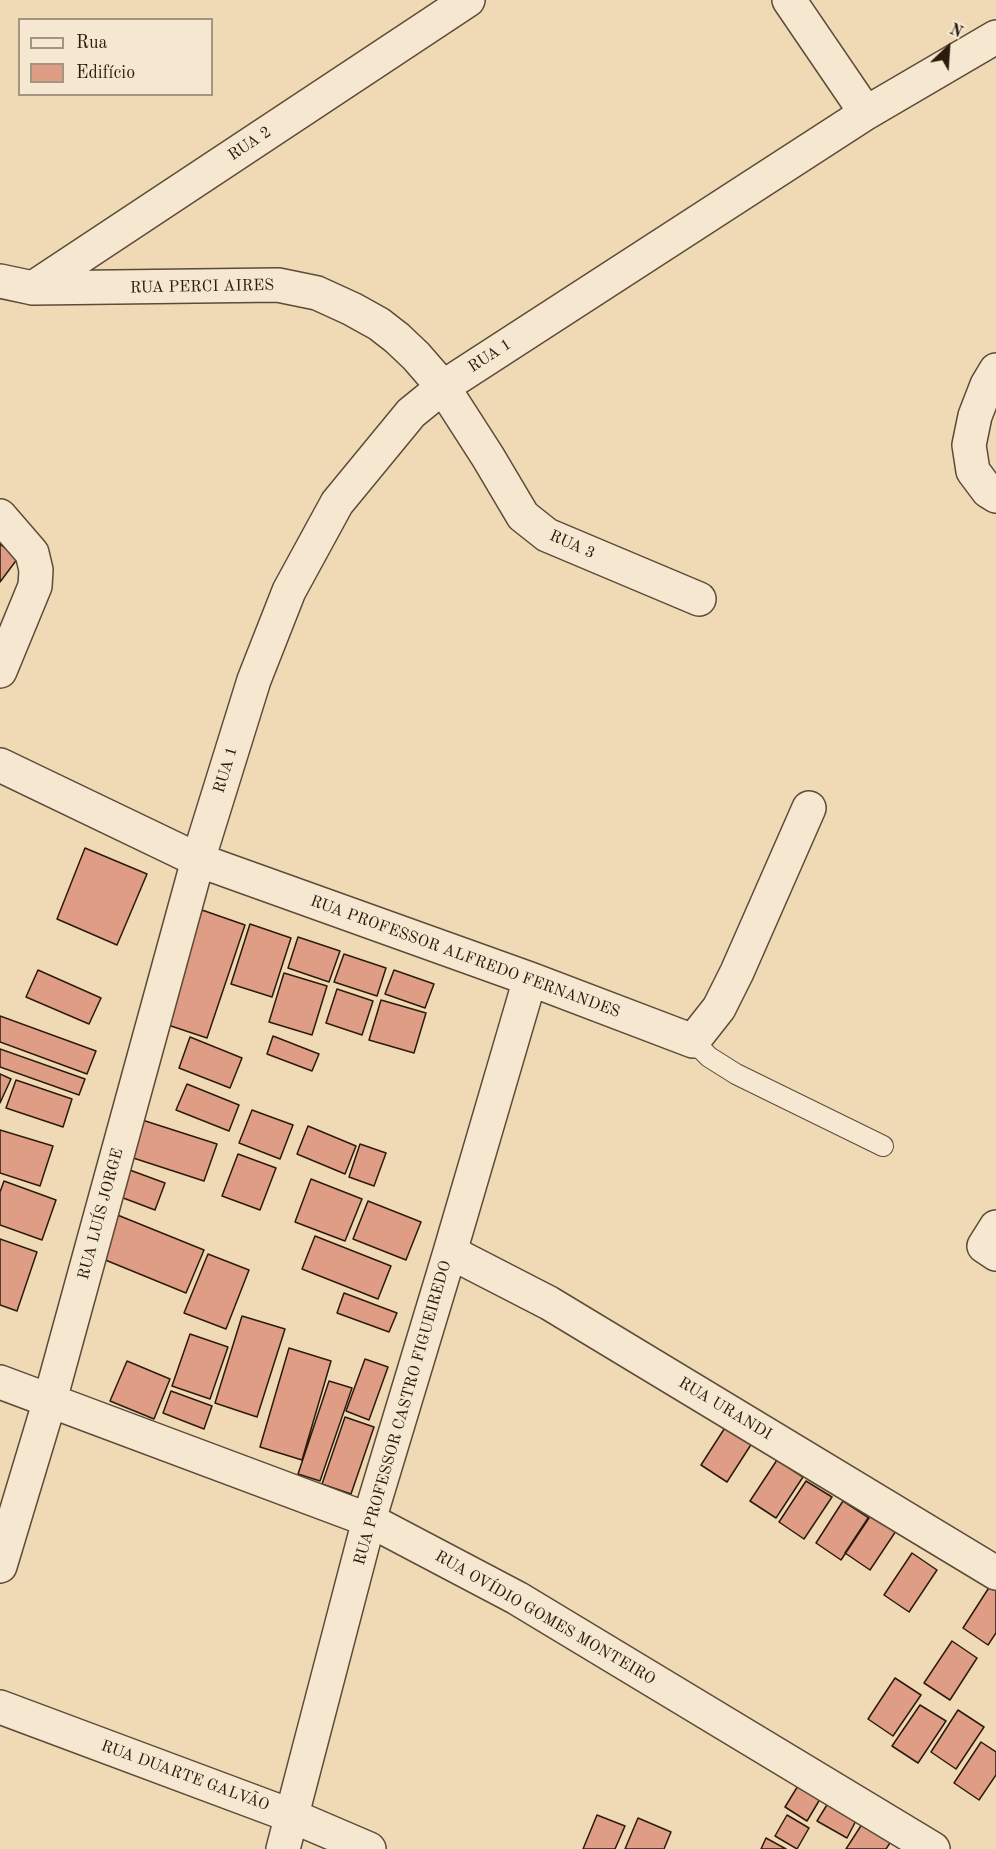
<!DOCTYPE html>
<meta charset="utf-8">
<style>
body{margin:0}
#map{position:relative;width:996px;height:1849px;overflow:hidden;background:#f0dab6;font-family:"Old Standard TT",serif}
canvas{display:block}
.legend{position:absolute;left:18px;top:18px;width:195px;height:78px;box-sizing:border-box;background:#f5e7d0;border:2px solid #a49582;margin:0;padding:8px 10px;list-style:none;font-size:18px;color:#2b1b0d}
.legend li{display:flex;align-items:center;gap:12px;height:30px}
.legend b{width:30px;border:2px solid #a49582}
.north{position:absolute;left:918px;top:18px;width:60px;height:60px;-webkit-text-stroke:4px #f5e7d0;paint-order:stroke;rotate:25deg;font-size:16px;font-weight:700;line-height:24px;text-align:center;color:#2b1b0d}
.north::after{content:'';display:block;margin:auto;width:21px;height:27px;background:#2b1b0d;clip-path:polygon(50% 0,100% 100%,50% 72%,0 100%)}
</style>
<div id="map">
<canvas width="996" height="1849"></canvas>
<ul class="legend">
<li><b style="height:8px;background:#f5e7d0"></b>Rua</li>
<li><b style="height:16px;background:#df9d86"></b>Edifício</li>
</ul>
<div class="north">N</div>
</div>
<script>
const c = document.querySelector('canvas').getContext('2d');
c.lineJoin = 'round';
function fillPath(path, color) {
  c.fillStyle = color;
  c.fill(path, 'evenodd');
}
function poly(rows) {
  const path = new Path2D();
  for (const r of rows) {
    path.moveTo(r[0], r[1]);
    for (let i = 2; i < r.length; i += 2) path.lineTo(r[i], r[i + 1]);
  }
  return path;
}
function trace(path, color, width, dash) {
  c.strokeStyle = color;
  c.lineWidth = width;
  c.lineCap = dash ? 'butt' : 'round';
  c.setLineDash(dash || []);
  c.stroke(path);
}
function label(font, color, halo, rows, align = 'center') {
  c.font = font + ' "Old Standard TT",serif';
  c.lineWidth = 5;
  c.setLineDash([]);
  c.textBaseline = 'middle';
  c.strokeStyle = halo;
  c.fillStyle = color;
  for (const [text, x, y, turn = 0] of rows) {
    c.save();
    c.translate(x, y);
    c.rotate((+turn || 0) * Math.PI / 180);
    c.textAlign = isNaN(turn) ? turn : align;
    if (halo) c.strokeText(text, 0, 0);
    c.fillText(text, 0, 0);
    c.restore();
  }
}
const building = poly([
 [0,544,18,558,0,582,0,544],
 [85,848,147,874,117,945,57,919,85,848],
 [202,910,245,925,207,1038,165,1024,202,910],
 [250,924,291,938,272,997,231,984,250,924],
 [298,937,340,951,329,982,288,968,298,937],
 [344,954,386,968,377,996,334,982,344,954],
 [38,970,101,998,89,1024,26,997,38,970],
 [394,970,434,984,425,1008,385,994,394,970],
 [284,973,327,986,312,1035,269,1022,284,973],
 [337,989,373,1001,362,1035,326,1023,337,989],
 [381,1000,426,1013,414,1053,369,1040,381,1000],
 [0,1016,96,1051,87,1074,0,1042,0,1016],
 [273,1036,319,1054,312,1071,267,1054,273,1036],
 [190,1037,242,1058,230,1088,179,1068,190,1037],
 [0,1049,85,1079,79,1095,0,1067,0,1049],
 [0,1074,11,1079,0,1103,0,1074],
 [16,1080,72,1099,63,1127,6,1108,16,1080],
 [187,1084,239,1105,229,1131,176,1110,187,1084],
 [252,1110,293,1125,280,1159,239,1143,252,1110],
 [136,1118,217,1144,204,1181,124,1155,136,1118],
 [308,1126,356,1146,345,1174,297,1154,308,1126],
 [0,1130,53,1146,40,1186,0,1173,0,1130],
 [360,1144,386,1153,374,1186,349,1177,360,1144],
 [238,1154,276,1168,260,1210,222,1196,238,1154],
 [127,1169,165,1183,155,1210,118,1196,127,1169],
 [311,1179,362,1199,345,1241,295,1222,311,1179],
 [4,1181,56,1200,42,1240,0,1225,0,1192,4,1181],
 [368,1201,421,1222,406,1260,353,1239,368,1201],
 [115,1214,204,1250,186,1293,98,1257,115,1214],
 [315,1236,391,1266,378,1299,302,1269,315,1236],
 [0,1239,37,1252,17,1311,0,1305,0,1239],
 [208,1254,249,1270,226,1329,184,1313,208,1254],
 [344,1293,397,1313,389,1332,337,1313,344,1293],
 [242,1316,285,1329,257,1417,215,1403,242,1316],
 [190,1334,228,1347,210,1399,172,1386,190,1334],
 [289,1348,331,1361,302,1460,260,1447,289,1348],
 [365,1359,388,1367,369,1420,346,1411,365,1359],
 [127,1361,170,1379,154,1419,110,1401,127,1361],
 [329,1381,352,1388,320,1481,298,1474,329,1381],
 [171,1391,212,1406,204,1429,163,1413,171,1391],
 [345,1417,374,1427,351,1494,322,1484,345,1417],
 [728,1423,754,1440,727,1482,701,1465,728,1423],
 [777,1460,803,1477,776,1518,750,1501,777,1460],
 [806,1481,832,1497,804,1539,779,1522,806,1481],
 [843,1501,869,1518,841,1560,816,1543,843,1501],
 [872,1512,898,1528,870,1570,845,1553,872,1512],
 [912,1553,937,1570,909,1612,884,1595,912,1553],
 [990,1586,996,1590,996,1633,988,1645,963,1628,990,1586],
 [952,1641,977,1658,950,1700,924,1683,952,1641],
 [895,1678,921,1695,893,1736,868,1719,895,1678],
 [920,1705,946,1721,918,1763,892,1746,920,1705],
 [958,1710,984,1727,956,1769,931,1752,958,1710],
 [981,1742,996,1752,996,1775,979,1800,954,1783,981,1742],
 [804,1776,826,1789,807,1821,785,1807,804,1776],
 [833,1795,861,1811,847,1838,817,1821,833,1795],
 [597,1815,625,1826,615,1849,583,1849,597,1815],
 [787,1815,809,1828,797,1849,775,1836,787,1815],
 [638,1818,671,1832,664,1849,625,1849,638,1818],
 [866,1818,894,1837,886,1849,846,1849,866,1818],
 [766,1838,786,1849,761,1849,766,1838]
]);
fillPath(building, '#df9d86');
trace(building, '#2b1b0d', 1.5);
const lane = poly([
 [693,1041,709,1057,736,1074,883,1146]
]);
const street = poly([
 [789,0,866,113],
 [0,281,33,288,278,285,317,293,352,309,379,324,397,338,416,356,443,387,488,457,523,516,547,535,699,599],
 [33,288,468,0],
 [996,370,987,385,975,416,969,445,973,471,988,491,996,496],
 [0,516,32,553,36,570,35,586,0,671],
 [0,765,198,860,530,979,693,1041,719,1008,737,972,809,808],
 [996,1227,984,1246,996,1254],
 [450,1252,549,1303,996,1573],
 [0,1382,369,1520,517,1598,933,1849],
 [0,1566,50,1400,198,860,254,680,289,591,337,503,411,413,443,387,866,113,996,37],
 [0,1707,292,1816,369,1849],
 [283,1849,369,1520,450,1252,530,979]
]);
trace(lane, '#5c4b37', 22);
trace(street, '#5c4b37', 36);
trace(lane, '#f5e7d0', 20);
trace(street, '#f5e7d0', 33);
label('16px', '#2b1b0d', '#f5e7d0', [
 ["RUA 2",250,144,-34],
 ["RUA PERCI AIRES",202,287,-1],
 ["RUA 1",490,356,-33],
 ["RUA 3",572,545,24],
 ["RUA 1",226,770,-73],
 ["RUA PROFESSOR ALFREDO FERNANDES",465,957,20],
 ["RUA LUÍS JORGE",101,1214,-75],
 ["RUA URANDI",725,1409,31],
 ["RUA PROFESSOR CASTRO FIGUEIREDO",403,1413,-74],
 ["RUA OVÍDIO GOMES MONTEIRO",545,1618,30],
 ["RUA DUARTE GALVÃO",185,1776,20]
]);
</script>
